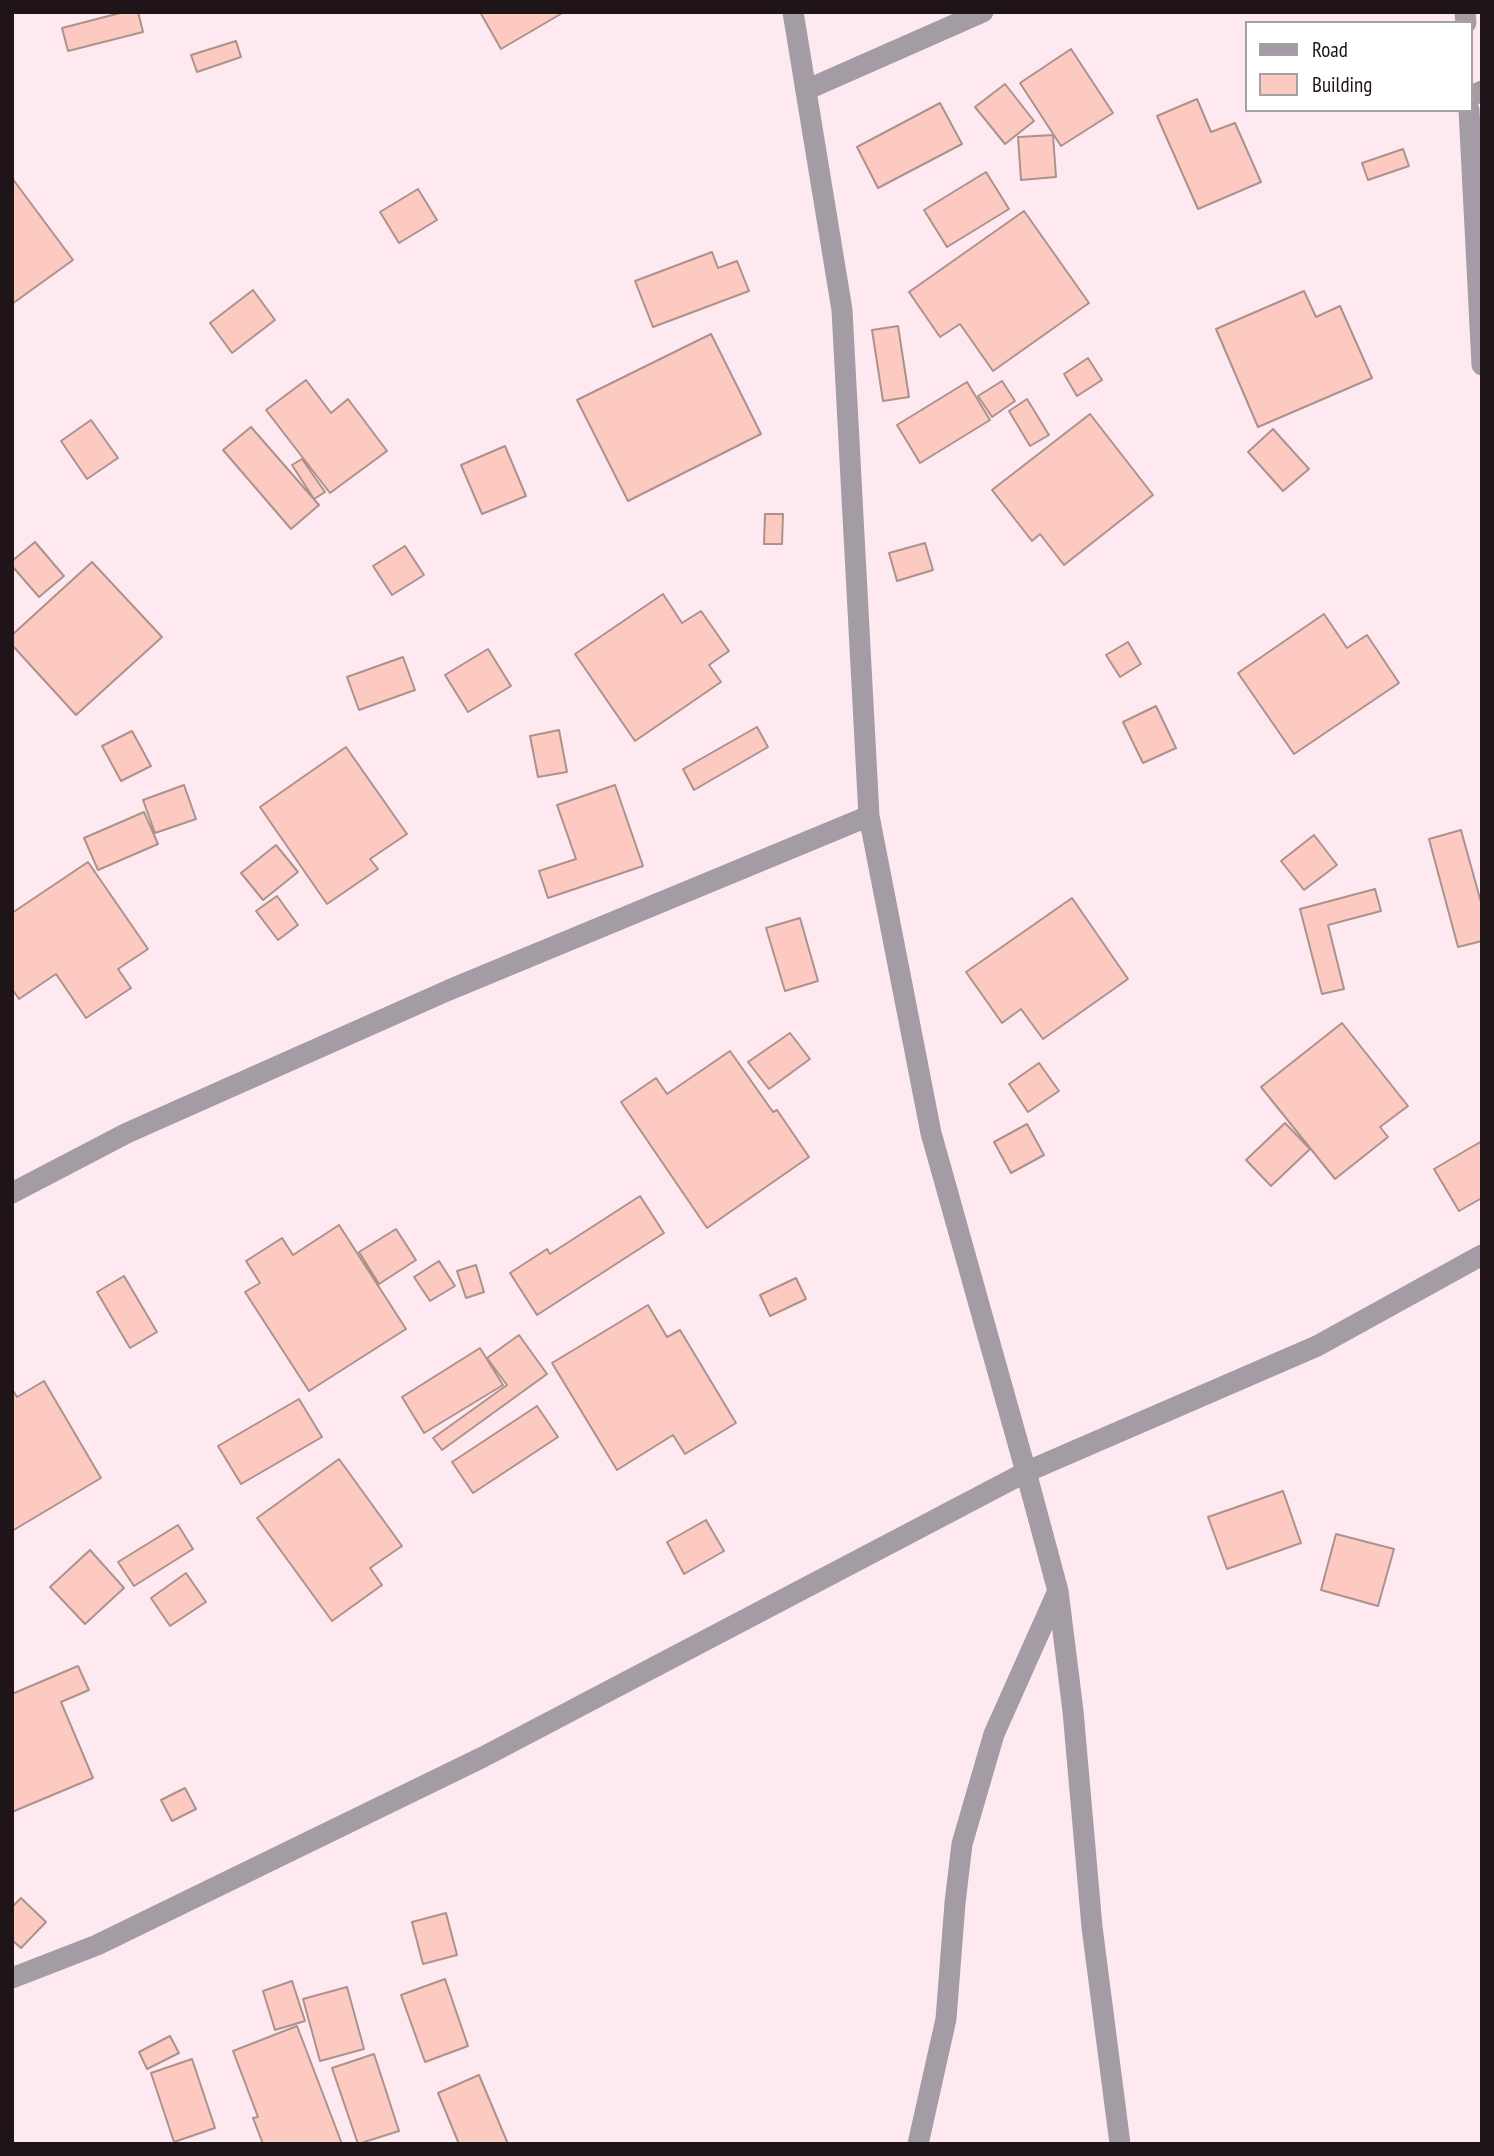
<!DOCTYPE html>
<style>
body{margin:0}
#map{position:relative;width:1494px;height:2156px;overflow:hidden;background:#ffe9f0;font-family:"PT Sans Narrow",sans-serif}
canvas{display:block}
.frame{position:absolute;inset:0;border:14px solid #1f1518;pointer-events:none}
.legend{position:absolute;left:1245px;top:21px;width:228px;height:91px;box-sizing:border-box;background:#fff;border:2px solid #a5a1a3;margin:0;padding:9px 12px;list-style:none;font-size:21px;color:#1f1518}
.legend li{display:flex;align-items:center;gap:14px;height:35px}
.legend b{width:35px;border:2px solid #a5a1a3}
</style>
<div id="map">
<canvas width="1494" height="2156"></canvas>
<div class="frame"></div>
<ul class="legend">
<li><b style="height:9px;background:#a39ca4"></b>Road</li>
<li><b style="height:19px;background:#fdcac1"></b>Building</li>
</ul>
</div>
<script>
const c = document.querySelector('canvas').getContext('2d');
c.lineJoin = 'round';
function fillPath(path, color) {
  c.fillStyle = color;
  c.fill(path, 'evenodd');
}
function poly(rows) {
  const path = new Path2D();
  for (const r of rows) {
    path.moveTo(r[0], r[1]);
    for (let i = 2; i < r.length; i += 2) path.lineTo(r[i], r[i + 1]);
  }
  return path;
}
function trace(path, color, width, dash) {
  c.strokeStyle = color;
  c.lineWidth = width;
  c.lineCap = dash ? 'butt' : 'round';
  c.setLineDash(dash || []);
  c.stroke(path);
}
const building = poly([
 [124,12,138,12,143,32,68,51,62,28,124,12],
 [480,12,564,12,501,49,480,12],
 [236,41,241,57,197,72,191,55,236,41],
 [1071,49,1113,113,1061,146,1020,83,1071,49],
 [1005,84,1034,121,1005,144,975,107,1005,84],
 [1197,99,1211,132,1235,123,1261,182,1198,209,1157,116,1197,99],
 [940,103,962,144,878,188,857,147,940,103],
 [1053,135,1056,177,1021,180,1018,137,1053,135],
 [1403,149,1409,166,1368,180,1362,163,1403,149],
 [986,172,1009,209,947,247,924,210,986,172],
 [12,178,73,260,12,304,12,178],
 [418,189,437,220,399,243,380,212,418,189],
 [1024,211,1089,303,993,371,960,324,940,337,909,292,1024,211],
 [712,252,718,268,737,261,749,291,653,327,635,281,712,252],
 [253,290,275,320,232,353,210,323,253,290],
 [1304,291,1316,317,1340,306,1372,378,1258,427,1216,329,1304,291],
 [898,326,909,397,883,401,872,330,898,326],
 [711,334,761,434,628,501,577,400,711,334],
 [1088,358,1102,380,1077,396,1064,374,1088,358],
 [306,380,331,413,348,399,387,451,330,493,266,410,306,380],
 [1002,381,1015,401,992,417,978,396,1002,381],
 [967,382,990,420,920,463,897,425,967,382],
 [1027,399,1049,435,1030,446,1009,411,1027,399],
 [1090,414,1153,495,1064,565,1040,534,1032,541,992,490,1090,414],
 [91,420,118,458,87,479,61,441,91,420],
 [251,427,319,505,291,529,223,450,251,427],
 [1273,429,1309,469,1283,491,1248,452,1273,429],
 [505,446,526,496,482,514,461,465,505,446],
 [302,459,325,492,314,499,292,465,302,459],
 [765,514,783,514,782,544,764,544,765,514],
 [35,542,64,576,39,597,12,566,12,561,35,542],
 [925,543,933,570,897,581,889,553,925,543],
 [405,546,424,575,392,595,373,566,405,546],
 [92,562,162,637,76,715,12,645,12,635,92,562],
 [663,594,682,623,701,611,729,651,709,665,721,682,635,741,575,654,663,594],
 [1324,614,1347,648,1367,635,1399,683,1294,754,1238,673,1324,614],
 [1128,642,1141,664,1120,677,1106,655,1128,642],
 [488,649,511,686,468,712,445,675,488,649],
 [403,657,415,690,359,710,347,677,403,657],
 [1156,706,1176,748,1143,763,1123,722,1156,706],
 [757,727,768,747,694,790,683,769,757,727],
 [559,730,567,772,538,777,530,736,559,730],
 [132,731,151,766,121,781,102,746,132,731],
 [346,747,407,834,370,859,378,869,327,904,260,807,346,747],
 [184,785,196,819,155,833,143,800,184,785],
 [615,785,643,866,548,898,539,871,576,859,557,805,615,785],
 [144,812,158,844,98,870,84,838,144,812],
 [1461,830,1482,906,1482,941,1458,947,1429,839,1461,830],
 [1314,835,1337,865,1304,890,1281,861,1314,835],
 [276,845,298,872,263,900,241,873,276,845],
 [88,862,148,949,118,969,131,988,86,1018,56,974,19,999,12,989,12,913,88,862],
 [1375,889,1381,911,1328,925,1344,989,1322,994,1300,909,1375,889],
 [277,896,298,925,278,940,256,911,277,896],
 [1072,898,1128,979,1043,1039,1021,1009,1002,1023,966,972,1072,898],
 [800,918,818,981,785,991,766,928,800,918],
 [1342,1023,1408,1106,1380,1127,1388,1137,1335,1179,1261,1087,1342,1023],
 [790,1033,810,1059,769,1089,748,1062,790,1033],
 [730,1051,773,1112,777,1110,809,1157,707,1228,621,1102,656,1078,667,1094,730,1051],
 [1039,1063,1059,1091,1028,1112,1009,1084,1039,1063],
 [1285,1123,1310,1149,1271,1186,1246,1160,1285,1123],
 [1027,1124,1044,1155,1011,1173,994,1142,1027,1124],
 [1482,1141,1482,1198,1459,1211,1434,1169,1482,1141],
 [640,1196,664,1233,537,1315,510,1273,547,1249,550,1254,640,1196],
 [339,1225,406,1329,309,1391,245,1292,260,1283,246,1261,282,1238,293,1255,339,1225],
 [396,1229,416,1260,379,1284,359,1252,396,1229],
 [439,1261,455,1286,430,1301,414,1277,439,1261],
 [476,1265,484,1292,466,1298,457,1271,476,1265],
 [124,1276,157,1332,130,1348,97,1292,124,1276],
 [796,1278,806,1299,770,1316,760,1295,796,1278],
 [648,1305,667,1337,680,1330,736,1423,685,1454,673,1435,617,1470,552,1363,648,1305],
 [519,1335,547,1374,442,1450,433,1438,507,1385,487,1358,519,1335],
 [480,1348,503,1385,424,1433,402,1397,480,1348],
 [44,1381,101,1478,12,1531,12,1389,17,1397,44,1381],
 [299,1399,322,1437,241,1484,218,1446,299,1399],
 [537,1406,558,1437,473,1493,452,1462,537,1406],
 [339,1459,402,1546,370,1568,382,1585,332,1621,257,1518,339,1459],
 [1283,1491,1301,1543,1227,1569,1208,1517,1283,1491],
 [706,1520,724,1551,684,1574,667,1542,706,1520],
 [178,1525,193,1549,134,1586,118,1562,178,1525],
 [1336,1534,1394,1549,1378,1606,1321,1590,1336,1534],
 [90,1550,124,1588,85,1624,50,1587,90,1550],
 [186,1573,206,1602,170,1626,151,1598,186,1573],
 [78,1666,89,1690,61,1702,93,1778,12,1812,12,1694,78,1666],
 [185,1788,196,1809,172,1821,161,1800,185,1788],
 [21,1898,46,1922,21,1948,12,1940,12,1907,21,1898],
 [446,1913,457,1955,423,1964,412,1922,446,1913],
 [445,1979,468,2046,425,2062,401,1995,445,1979],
 [292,1981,305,2021,275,2030,263,1991,292,1981],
 [347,1987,364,2049,320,2061,303,1999,347,1987],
 [297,2026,342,2144,263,2144,253,2118,258,2117,233,2051,297,2026],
 [170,2036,179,2053,147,2069,139,2052,170,2036],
 [374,2054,399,2131,358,2144,332,2068,374,2054],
 [192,2059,215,2128,174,2142,151,2073,192,2059],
 [479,2075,508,2144,459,2144,438,2093,479,2075]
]);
fillPath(building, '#fdcac1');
trace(building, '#ac928d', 2);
trace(poly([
 [1026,1472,1058,1591,1073,1711,1092,1927,1120,2144],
 [918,2144,946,2019,955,1903,962,1844,994,1734,1057,1593]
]), '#a39ca4', 21);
trace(poly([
 [793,12,842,310,869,816,931,1133,1026,1472],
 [1465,12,1466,23],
 [806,90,983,12],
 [1471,96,1482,91],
 [1469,110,1482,365],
 [12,1193,127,1133,449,990,869,816],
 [12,1978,97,1945,483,1757,1026,1472,1317,1346,1482,1255]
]), '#a39ca4', 21);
</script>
